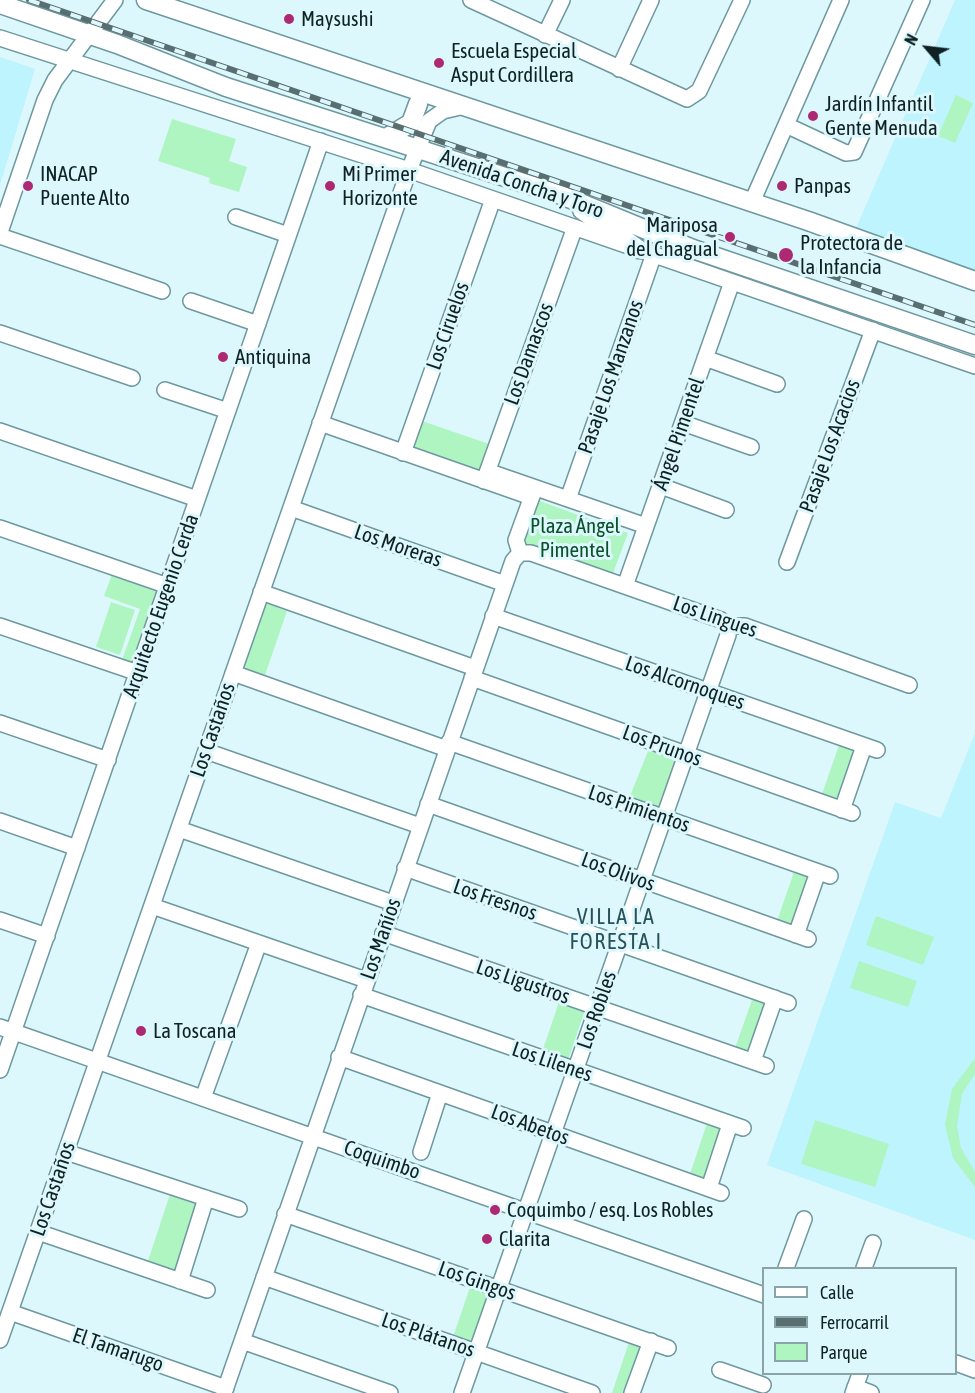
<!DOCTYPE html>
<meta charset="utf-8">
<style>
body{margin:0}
#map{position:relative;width:975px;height:1393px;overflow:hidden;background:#ddf8fd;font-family:"Asap Condensed",sans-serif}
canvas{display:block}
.legend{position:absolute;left:762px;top:1267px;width:195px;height:108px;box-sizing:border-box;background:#ddf8fd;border:2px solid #8ba2a6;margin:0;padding:8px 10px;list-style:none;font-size:18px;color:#102124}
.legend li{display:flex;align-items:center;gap:12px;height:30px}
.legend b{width:30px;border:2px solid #8ba2a6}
.north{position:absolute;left:897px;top:18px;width:60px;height:60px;-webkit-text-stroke:4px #ddf8fd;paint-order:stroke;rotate:298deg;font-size:16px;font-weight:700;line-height:24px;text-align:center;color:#102124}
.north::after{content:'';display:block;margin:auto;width:21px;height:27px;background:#102124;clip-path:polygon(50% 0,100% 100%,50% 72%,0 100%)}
</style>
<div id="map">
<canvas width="975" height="1393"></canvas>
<ul class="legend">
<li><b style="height:8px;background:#fff"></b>Calle</li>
<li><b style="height:8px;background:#596e71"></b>Ferrocarril</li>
<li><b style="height:16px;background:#aff5c1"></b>Parque</li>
</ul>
<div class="north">N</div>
</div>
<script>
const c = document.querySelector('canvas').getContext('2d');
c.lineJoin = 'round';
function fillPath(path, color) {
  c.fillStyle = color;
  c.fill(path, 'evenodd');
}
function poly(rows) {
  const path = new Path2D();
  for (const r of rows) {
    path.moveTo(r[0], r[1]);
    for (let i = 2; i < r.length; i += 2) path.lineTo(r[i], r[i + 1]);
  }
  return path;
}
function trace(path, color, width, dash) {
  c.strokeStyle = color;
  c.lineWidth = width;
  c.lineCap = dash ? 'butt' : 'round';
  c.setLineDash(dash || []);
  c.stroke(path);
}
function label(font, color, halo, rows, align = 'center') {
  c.font = font + ' "Asap Condensed",sans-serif';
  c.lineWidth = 6;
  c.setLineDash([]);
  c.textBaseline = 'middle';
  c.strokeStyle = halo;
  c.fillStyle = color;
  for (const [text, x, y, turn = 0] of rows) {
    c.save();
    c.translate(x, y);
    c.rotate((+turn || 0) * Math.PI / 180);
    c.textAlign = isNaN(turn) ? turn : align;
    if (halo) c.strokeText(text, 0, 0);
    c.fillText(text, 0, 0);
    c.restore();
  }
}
fillPath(poly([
 [955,0,975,0,975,271,856,228],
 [0,57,35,69,0,185],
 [975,733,975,1240,767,1165,895,802,941,818]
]), '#bdf4fe');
fillPath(poly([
 [956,95,973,103,955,143,938,136],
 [172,119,236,139,229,161,247,167,239,192,209,183,210,178,158,161],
 [422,421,492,445,482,471,478,474,412,451],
 [537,500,628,533,612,576,521,543],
 [112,574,159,590,133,664,122,660,140,609,104,596],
 [111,602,135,610,120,655,96,647],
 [266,603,287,611,264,678,243,671],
 [840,742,857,748,838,802,821,797],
 [650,746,677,755,659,807,630,796],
 [795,869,812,875,793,930,776,924],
 [876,916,934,937,923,965,866,945],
 [859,961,917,981,908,1007,850,988],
 [753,997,770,1003,751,1057,734,1051],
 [559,1002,585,1010,568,1060,542,1052],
 [975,1058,975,1074,962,1094,957,1126,961,1148,975,1172,975,1187,953,1158,945,1125,952,1089],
 [815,1120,889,1144,875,1187,801,1164],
 [707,1123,725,1129,706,1183,689,1177],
 [170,1194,200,1204,176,1274,147,1264],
 [471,1284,492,1291,474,1344,453,1337],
 [630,1339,646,1344,629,1393,612,1393]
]), '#aff5c1');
const minor = poly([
 [471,0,687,99,699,91,742,0],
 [545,35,562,0],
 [0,38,409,170,975,366],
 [619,69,651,0],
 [786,125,846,153,854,152,922,0],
 [752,202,841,0],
 [236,217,288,235],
 [0,232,45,100,55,80,115,0],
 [0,236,162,291],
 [191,301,258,324],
 [0,333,132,378],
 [705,358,777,384],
 [165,390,228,411],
 [320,423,531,497],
 [683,423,751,447],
 [0,431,197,499],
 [403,453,493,199],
 [490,472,646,526],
 [484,481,575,227],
 [661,486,726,510],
 [568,499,654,254],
 [291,508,505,584],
 [0,528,168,586],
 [520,553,531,553,721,620,728,626,745,626,909,685],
 [520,553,516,540,535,488],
 [787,562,873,330],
 [625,586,732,282],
 [261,592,475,668],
 [493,616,877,750],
 [0,626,138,673],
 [233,673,447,749],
 [472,678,852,813],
 [0,723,108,760],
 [449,742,830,876],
 [206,751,420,826],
 [428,804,808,939],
 [842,810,864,746],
 [0,821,77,848],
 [179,829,393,903],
 [405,868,788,1003],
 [152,906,366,980],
 [0,920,47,936],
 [383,933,766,1066],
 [796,935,818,872],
 [361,995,743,1128],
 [0,1027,764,1295],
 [339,1057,721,1193],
 [753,1061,775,998],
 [0,1070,321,141],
 [203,1098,259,943],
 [66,1152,239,1209],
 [421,1152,440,1093],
 [709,1188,730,1124],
 [285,1214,668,1348],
 [38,1232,207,1290],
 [786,1268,804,1219],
 [864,1268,873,1243],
 [264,1277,592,1393],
 [180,1281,206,1198],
 [10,1312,226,1388],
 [0,1340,409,170,429,121,443,111,460,107],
 [242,1341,390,1393],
 [956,1363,975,1370],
 [720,1370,763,1385],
 [855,1387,871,1393],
 [224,1393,513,561,520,553],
 [462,1393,728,635,728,626],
 [632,1393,651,1341],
 [853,1393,860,1374]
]);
const major = poly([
 [146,0,808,221,975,281],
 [0,4,117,44,226,87,561,195,693,249,975,345],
 [386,138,411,123,418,104],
 [582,210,638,249]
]);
trace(minor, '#6d989f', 18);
trace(major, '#6d989f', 21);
trace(minor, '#fff', 15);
trace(major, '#fff', 18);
const rail = poly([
 [29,0,975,325]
]);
trace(rail, '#596e71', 6);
trace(rail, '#ddf8fd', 4, [11]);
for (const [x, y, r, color] of [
 [289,19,6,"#ad2971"],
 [439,63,6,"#ad2971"],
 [813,116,6,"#ad2971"],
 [28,186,6,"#ad2971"],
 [330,186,6,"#ad2971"],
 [782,186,6,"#ad2971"],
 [730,237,6,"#ad2971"],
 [786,255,8,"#ad2971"],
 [223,357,6,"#ad2971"],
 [141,1031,6,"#ad2971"],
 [495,1210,6,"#ad2971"],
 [487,1239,6,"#ad2971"]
]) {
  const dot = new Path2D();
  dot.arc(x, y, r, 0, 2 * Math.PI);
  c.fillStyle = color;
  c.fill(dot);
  trace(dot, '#ddf8fd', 2);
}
label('21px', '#102124', '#ddf8fd', [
 ["Maysushi",301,19],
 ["Escuela Especial",451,51],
 ["Asput Cordillera",451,75],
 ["Jardín Infantil",825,104],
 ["Gente Menuda",825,128],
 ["INACAP",40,174],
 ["Puente Alto",40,198],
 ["Mi Primer",342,174],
 ["Horizonte",342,198],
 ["Panpas",794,186],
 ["Mariposa",718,225,"right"],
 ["del Chagual",718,249,"right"],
 ["Protectora de",800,243],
 ["la Infancia",800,267],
 ["Antiquina",235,357],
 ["La Toscana",153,1031],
 ["Coquimbo / esq. Los Robles",507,1210],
 ["Clarita",499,1239]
], 'left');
label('21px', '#102124', '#ddf8fd', [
 ["Avenida Concha y Toro",522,184,19],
 ["Los Ciruelos",448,326,-71],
 ["Los Damascos",529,354,-70],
 ["Pasaje Los Manzanos",611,377,-71],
 ["Ángel Pimentel",679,434,-71],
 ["Pasaje Los Acacios",830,446,-70],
 ["Los Moreras",398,546,19],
 ["Arquitecto Eugenio Cerda",161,606,-71],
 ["Los Lingues",715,617,19],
 ["Los Alcornoques",685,683,19],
 ["Los Castaños",213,730,-71],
 ["Los Prunos",662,746,20],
 ["Los Pimientos",639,809,19],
 ["Los Olivos",618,872,20],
 ["Los Fresnos",495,900,19],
 ["Los Mañíos",381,939,-71],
 ["Los Ligustros",523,982,19],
 ["Los Robles",597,1010,-71],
 ["Los Lilenes",552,1062,19],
 ["Los Abetos",530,1125,20],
 ["Coquimbo",382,1160,19],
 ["Los Castaños",53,1189,-71],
 ["Los Gingos",477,1281,19],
 ["Los Plátanos",428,1335,19],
 ["El Tamarugo",118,1350,19]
]);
label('21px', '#0b5129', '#ddf8fd', [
 ["Plaza Ángel",575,526],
 ["Pimentel",575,550]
]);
c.letterSpacing = '1.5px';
label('22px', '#285158', '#ddf8fd', [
 ["VILLA LA",616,917],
 ["FORESTA I",616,942]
]);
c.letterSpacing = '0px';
</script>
